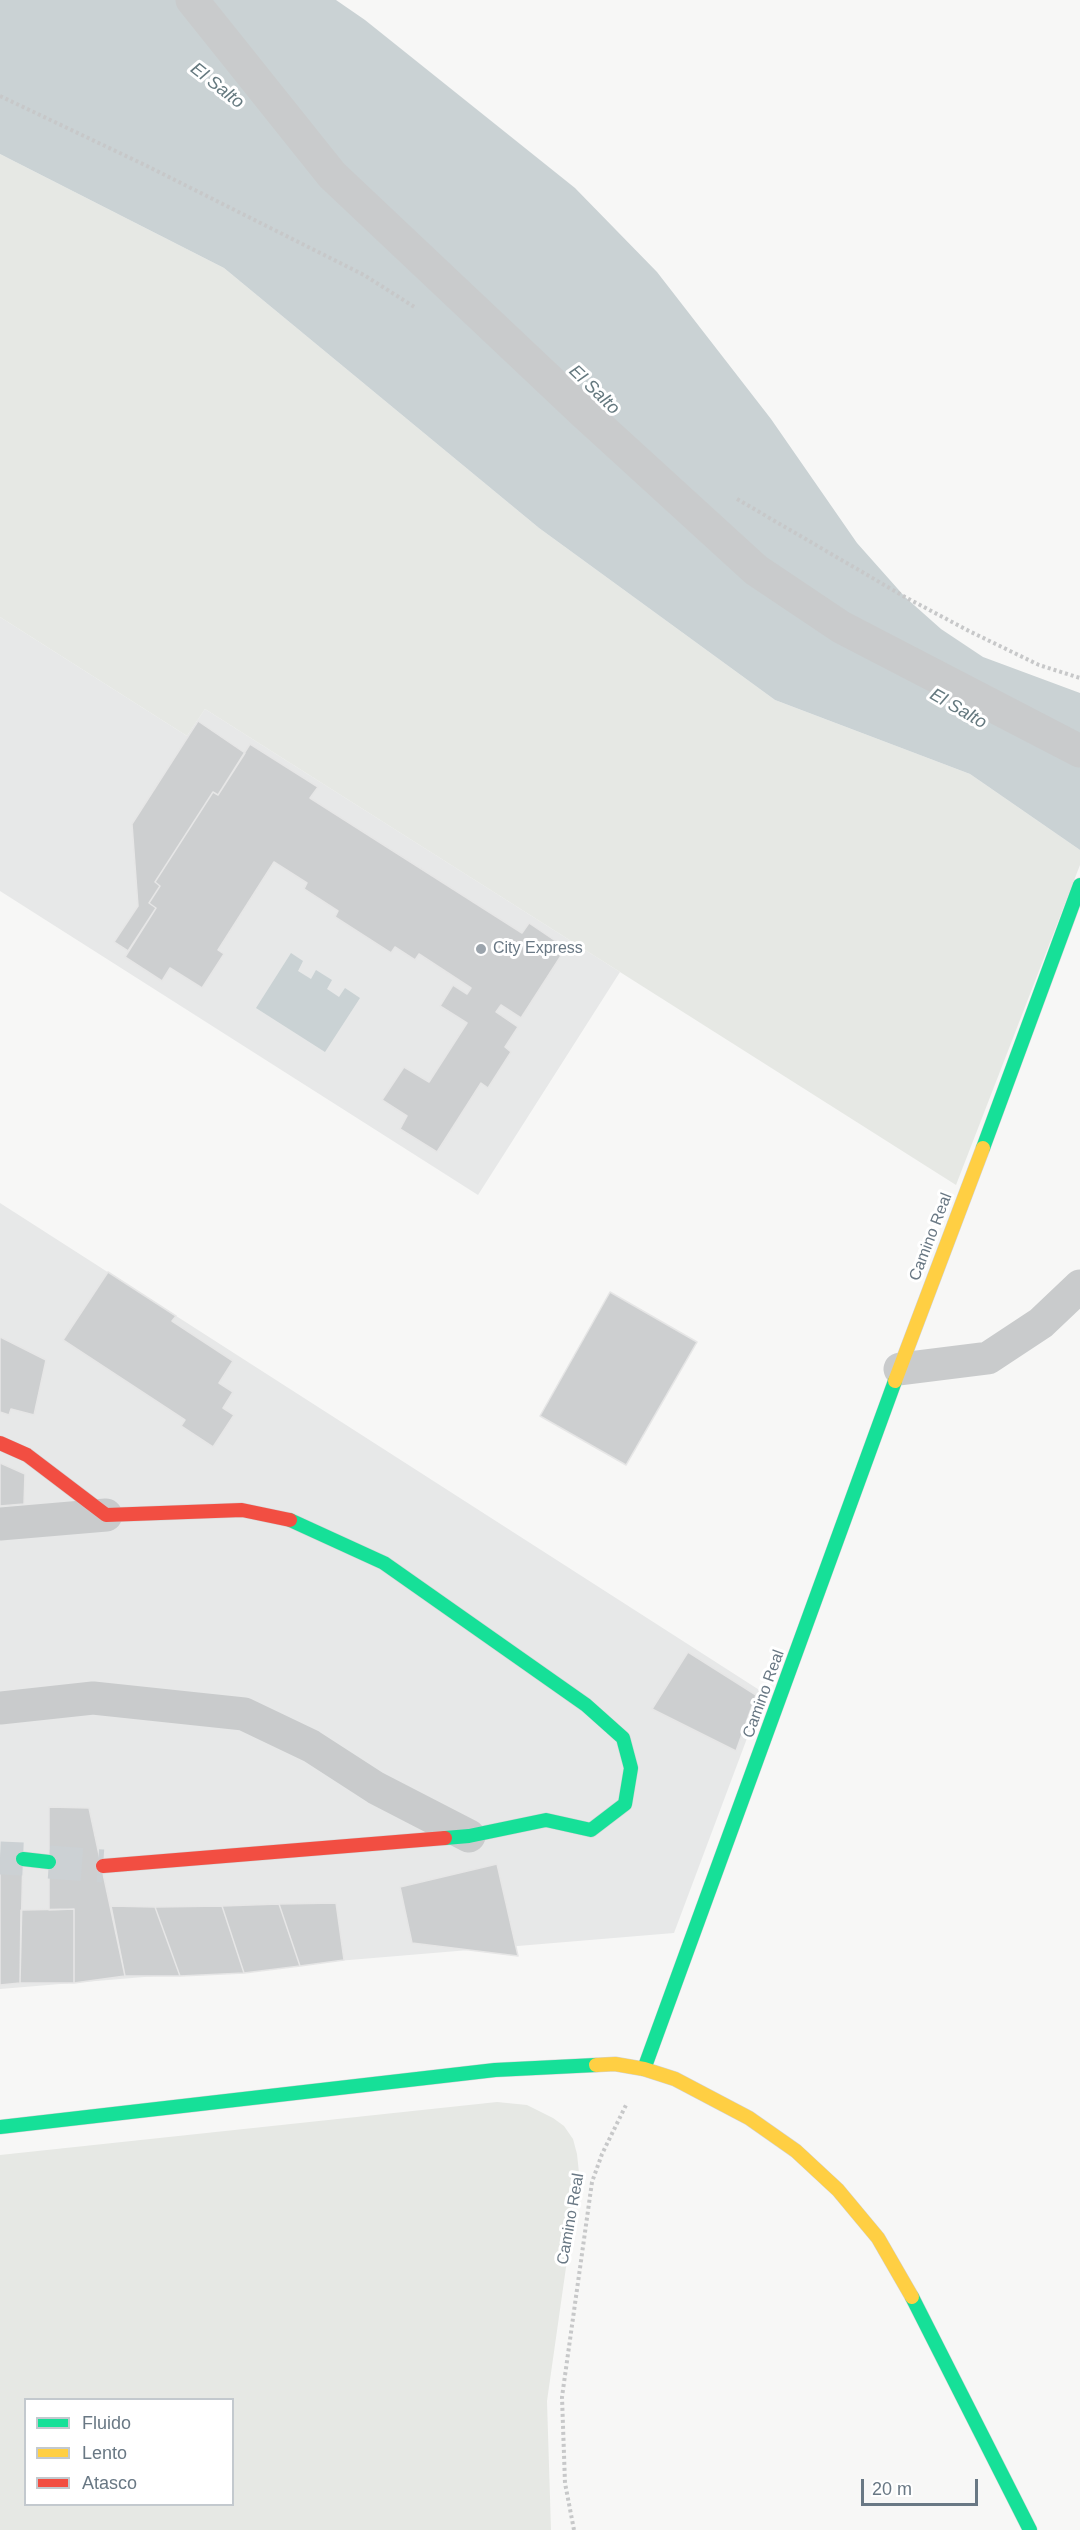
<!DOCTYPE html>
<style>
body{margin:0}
#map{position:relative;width:1080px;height:2530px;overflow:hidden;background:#f7f7f6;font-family:Arial,sans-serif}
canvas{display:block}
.legend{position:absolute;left:24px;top:2398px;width:210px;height:108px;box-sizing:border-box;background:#fff;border:2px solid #c3c9ce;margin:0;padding:8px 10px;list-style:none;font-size:18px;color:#697884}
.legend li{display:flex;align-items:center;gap:12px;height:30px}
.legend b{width:30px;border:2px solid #c3c9ce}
.scale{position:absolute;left:861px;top:2479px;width:117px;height:27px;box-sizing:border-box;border:3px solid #697884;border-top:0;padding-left:8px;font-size:18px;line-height:21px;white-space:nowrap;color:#697884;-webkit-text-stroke:4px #fff;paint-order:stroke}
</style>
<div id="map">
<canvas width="1080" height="2530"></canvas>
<ul class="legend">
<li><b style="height:8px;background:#16e098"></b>Fluido</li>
<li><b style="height:8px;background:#ffcf43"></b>Lento</li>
<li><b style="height:8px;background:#f24e42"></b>Atasco</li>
</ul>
<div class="scale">20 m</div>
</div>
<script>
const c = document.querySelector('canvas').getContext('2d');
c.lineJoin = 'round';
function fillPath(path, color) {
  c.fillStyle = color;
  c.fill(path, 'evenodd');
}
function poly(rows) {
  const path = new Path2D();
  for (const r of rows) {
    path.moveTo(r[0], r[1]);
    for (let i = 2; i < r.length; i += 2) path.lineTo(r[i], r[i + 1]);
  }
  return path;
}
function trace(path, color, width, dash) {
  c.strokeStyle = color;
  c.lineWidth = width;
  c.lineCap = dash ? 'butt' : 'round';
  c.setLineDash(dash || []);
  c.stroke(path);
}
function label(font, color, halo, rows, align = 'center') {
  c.font = font + ' Arial,sans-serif';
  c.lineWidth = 6;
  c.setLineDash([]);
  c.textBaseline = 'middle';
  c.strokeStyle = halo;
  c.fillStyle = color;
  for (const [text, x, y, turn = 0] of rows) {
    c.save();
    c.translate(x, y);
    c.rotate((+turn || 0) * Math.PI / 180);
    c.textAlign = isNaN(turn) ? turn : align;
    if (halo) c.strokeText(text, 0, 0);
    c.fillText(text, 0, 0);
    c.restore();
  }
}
fillPath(poly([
 [0,617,187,736,205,709,620,972,478,1195,0,891],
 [0,1203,764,1693,674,1933,0,1989]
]), '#e7e8e8');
fillPath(poly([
 [0,154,224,268,539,528,775,700,970,774,1080,850,1080,865,956,1185,205,709,187,736,0,617],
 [497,2102,527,2105,553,2118,564,2126,573,2139,577,2154,579,2173,576,2197,547,2401,551,2530,0,2530,0,2155],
 [26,2400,232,2400,232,2504,26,2504]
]), '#e6e8e4');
fillPath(poly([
 [0,0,336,0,365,20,575,188,657,272,771,419,857,543,905,597,941,629,983,657,1080,693,1080,850,970,774,775,700,539,528,224,268,0,154],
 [291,953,303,961,298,971,311,979,316,970,332,980,327,989,339,997,345,988,360,998,325,1052,256,1008]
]), '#cad2d4');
const building = poly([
 [198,721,245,753,218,795,213,792,155,882,160,886,149,903,156,908,128,951,114,942,138,906,132,824,198,721],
 [250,744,318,787,310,798,522,933,529,923,566,948,521,1018,501,1005,496,1012,518,1027,505,1047,511,1052,488,1088,481,1083,437,1152,400,1129,407,1116,382,1100,404,1067,429,1082,467,1023,440,1006,453,985,467,994,471,988,419,954,415,960,395,947,391,953,335,917,338,911,304,889,307,883,274,862,218,950,224,954,202,988,170,968,162,981,125,957,156,908,149,903,160,886,155,882,213,792,218,795,250,744],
 [108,1272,176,1316,172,1321,233,1361,219,1383,233,1392,223,1408,234,1415,213,1447,181,1426,185,1420,63,1340,108,1272],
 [610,1292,697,1342,626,1465,540,1416,610,1292],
 [0,1337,46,1360,34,1415,11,1409,9,1415,0,1412,0,1337],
 [0,1463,25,1474,24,1504,0,1506,0,1463],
 [688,1652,756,1695,736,1751,652,1709,688,1652],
 [49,1807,89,1808,125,1976,74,1983,74,1909,49,1910,49,1807],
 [0,1853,23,1854,20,1983,0,1985,0,1853],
 [497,1864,518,1956,412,1943,400,1887,497,1864],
 [336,1903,344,1960,300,1966,279,1904,336,1903],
 [279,1904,300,1966,244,1973,222,1906,279,1904],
 [111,1906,155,1907,180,1976,125,1976,111,1906],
 [222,1906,244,1973,180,1976,155,1907,222,1906],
 [74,1909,74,1983,20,1983,21,1910,74,1909]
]);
fillPath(building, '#cdcfd0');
trace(building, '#e6e6e6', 1.5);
trace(poly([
 [0,1858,23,1859],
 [49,1862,103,1866]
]), '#ccd1d4', 33, [33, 16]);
const fast = poly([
 [983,1148,1080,885],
 [290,1520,384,1563,586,1705,623,1738,631,1768,625,1804,591,1830,546,1820,469,1836,445,1838],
 [23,1859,49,1862],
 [644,2069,895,1381],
 [0,2127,495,2070,596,2065],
 [912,2297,1030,2530]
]);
const slow = poly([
 [895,1381,983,1148],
 [596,2065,615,2064,644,2069,675,2079,749,2118,796,2151,838,2190,878,2238,912,2297]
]);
const jam = poly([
 [0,1443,27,1455,106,1515,242,1510,290,1520],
 [103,1866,445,1838]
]);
trace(fast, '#d2d3d4', 15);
trace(slow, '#d2d3d4', 15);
trace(jam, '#d2d3d4', 15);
trace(poly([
 [0,96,147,166,364,275,416,308],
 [737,499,905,597,969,631,1039,665,1080,678],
 [574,2530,565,2483,562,2397,592,2182,602,2154,627,2103]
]), '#c7c8c9', 4, [3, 3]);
trace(poly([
 [192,0,332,175,583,412,756,570,841,627,1080,751],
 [900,1369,988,1358,1041,1323,1080,1286],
 [0,1524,106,1515],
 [0,1708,93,1698,244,1714,311,1746,376,1788,469,1836]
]), '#c9cbcc', 33);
trace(fast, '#16e098', 14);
trace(slow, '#ffcf43', 14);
trace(jam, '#f24e42', 14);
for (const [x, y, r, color] of [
 [481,949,6,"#9ba4ac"]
]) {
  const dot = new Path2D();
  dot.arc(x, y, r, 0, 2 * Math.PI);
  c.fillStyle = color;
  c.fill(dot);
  trace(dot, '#fff', 2);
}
label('16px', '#697884', '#fff', [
 ["City Express",493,949]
], 'left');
label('16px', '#697884', '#fff', [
 ["Camino Real",931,1237,-69],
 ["Camino Real",764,1694,-70],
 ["Camino Real",571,2219,-80]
]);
label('italic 18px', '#65797f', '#fff', [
 ["El Salto",217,86,38],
 ["El Salto",594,390,44],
 ["El Salto",958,709,30]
]);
</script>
